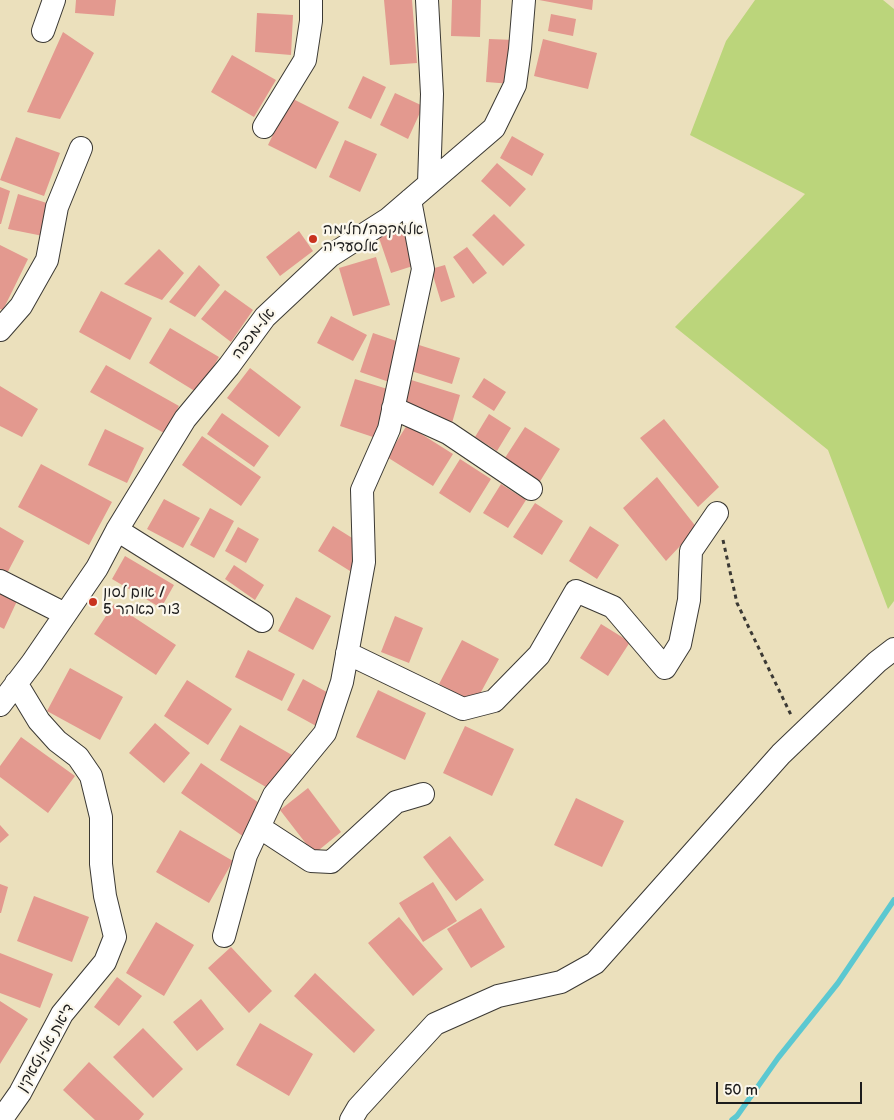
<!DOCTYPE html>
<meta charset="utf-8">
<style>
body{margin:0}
#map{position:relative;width:894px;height:1120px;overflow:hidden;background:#ebe0bc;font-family:"Balsamiq Sans",sans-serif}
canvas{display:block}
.scale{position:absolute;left:716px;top:1082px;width:146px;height:22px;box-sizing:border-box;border:2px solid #1c1c1c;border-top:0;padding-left:6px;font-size:15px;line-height:18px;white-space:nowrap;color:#1c1c1c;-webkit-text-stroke:4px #fbf7ec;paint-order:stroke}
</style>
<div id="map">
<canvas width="894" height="1120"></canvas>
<div class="scale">50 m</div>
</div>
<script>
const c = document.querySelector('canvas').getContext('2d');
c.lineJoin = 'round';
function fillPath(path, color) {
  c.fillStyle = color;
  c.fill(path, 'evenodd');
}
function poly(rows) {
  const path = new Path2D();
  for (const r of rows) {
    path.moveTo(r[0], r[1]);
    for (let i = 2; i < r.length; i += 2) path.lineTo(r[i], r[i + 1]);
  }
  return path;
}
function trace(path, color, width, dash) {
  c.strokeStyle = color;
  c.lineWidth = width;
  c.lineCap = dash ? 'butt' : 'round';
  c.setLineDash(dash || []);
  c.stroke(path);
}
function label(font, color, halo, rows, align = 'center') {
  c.font = font + ' "Balsamiq Sans","Playpen Sans Hebrew",sans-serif';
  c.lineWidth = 4.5;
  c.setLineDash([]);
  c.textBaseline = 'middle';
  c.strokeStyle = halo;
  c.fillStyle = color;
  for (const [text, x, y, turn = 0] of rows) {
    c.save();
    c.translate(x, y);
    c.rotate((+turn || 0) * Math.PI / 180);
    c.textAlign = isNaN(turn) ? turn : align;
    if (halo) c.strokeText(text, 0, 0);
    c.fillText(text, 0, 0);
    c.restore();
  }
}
fillPath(poly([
 [755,0,883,0,894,9,894,601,888,609,828,450,675,327,805,194,690,135,726,41]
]), '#bbd57b');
trace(poly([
 [732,1120,737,1116,778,1058,838,983,894,900]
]), '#5bc8d1', 5.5);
fillPath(poly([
 [76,0,116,0,114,16,75,13],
 [384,0,412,0,417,63,390,65],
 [452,0,481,0,480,37,451,36],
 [539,0,593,0,592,10],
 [257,13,293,15,291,55,255,52],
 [551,14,576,19,573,36,548,31],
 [63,32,94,53,60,119,27,112],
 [489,39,515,40,512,84,486,82],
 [543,39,597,53,588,89,534,76],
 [232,55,276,80,254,117,211,92],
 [363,76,386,87,371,119,348,108],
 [395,93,423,106,408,139,380,125],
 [291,98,339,122,316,169,268,145],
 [512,136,544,154,532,176,500,158],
 [16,137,60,153,44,196,0,180],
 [345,140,377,154,360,192,329,177],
 [497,163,526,189,510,207,481,181],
 [0,187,10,191,1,224,0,224],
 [18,194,50,204,43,236,8,229],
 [494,214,525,245,503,266,472,235],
 [406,225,419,264,391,273,378,235],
 [299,231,313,251,280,276,266,257],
 [0,245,28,259,3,310,0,309],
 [467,247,487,273,473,284,453,257],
 [159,249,184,273,162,300,124,284],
 [376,257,390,305,353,316,339,268],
 [199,265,220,285,195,317,169,302],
 [445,265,455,297,441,302,431,269],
 [225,290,253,310,231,342,201,319],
 [101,291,152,318,130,360,79,332],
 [331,316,367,335,353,361,317,343],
 [170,328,219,357,198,393,149,363],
 [373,333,408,345,395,384,360,372],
 [419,345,460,358,452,384,411,371],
 [106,365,179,406,164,433,90,392],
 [250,368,301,407,279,437,227,398],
 [484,378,506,392,494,411,472,397],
 [355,379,394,391,379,439,340,426],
 [408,379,460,395,452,423,399,406],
 [0,386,38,409,22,437,0,426],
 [222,413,269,446,254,467,207,434],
 [489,414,511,428,497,451,475,437],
 [664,419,719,487,698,507,640,438],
 [407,425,453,454,433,486,387,457],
 [525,427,560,449,539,483,503,461],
 [105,429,144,448,127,483,88,465],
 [202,436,261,477,241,506,182,465],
 [460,459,491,479,470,513,439,493],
 [41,464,112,502,89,545,18,507],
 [657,477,697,528,666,561,623,508],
 [501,484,526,500,508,528,483,513],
 [164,499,200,518,183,548,147,529],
 [535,503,563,521,542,555,513,537],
 [210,508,234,521,214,558,190,545],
 [333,526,365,546,350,571,318,551],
 [590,526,619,545,597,579,569,561],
 [0,527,24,541,3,581,0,579],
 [238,527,259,539,246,563,225,551],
 [125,556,174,585,161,608,112,579],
 [234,565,264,585,255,600,225,579],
 [0,593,17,601,4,629,0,627],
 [296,597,331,616,313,650,278,631],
 [114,604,176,645,156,675,94,634],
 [395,616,423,628,409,663,381,652],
 [601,624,630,642,608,676,580,658],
 [462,640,499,659,475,703,439,684],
 [248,650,295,674,282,701,235,677],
 [70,668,123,697,100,740,47,711],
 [303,679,334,696,318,727,287,710],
 [187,680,232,709,208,745,164,716],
 [378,690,426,713,405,760,356,737],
 [155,723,190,753,164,783,129,753],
 [240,725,292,755,271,790,220,760],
 [465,726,514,749,492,796,443,773],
 [21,737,75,776,48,813,0,777,0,766],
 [201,763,265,807,244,837,181,793],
 [308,788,341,832,314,854,280,810],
 [576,798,624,821,602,867,554,845],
 [0,825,9,835,0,843],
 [180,830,233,861,209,903,156,872],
 [450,836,484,880,456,901,423,857],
 [433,882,457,921,423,942,399,903],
 [0,884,8,887,1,913,0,913],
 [34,896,89,917,72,962,17,941],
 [481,908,505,947,471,968,447,929],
 [399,917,443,969,413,996,368,943],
 [156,922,194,945,164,996,126,973],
 [231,947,272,991,249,1013,208,968],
 [0,953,53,974,40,1008,0,993],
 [315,973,375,1030,354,1053,294,996],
 [117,977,142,996,119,1026,94,1007],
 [201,999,224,1029,197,1051,173,1022],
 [0,1001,28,1019,0,1064],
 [260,1023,313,1054,289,1096,236,1065],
 [143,1028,183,1069,153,1098,113,1057],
 [89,1062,144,1114,139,1120,95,1120,63,1090]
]), '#e3998f');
const minor = poly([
 [427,0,432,94,429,183],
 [43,31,54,0],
 [264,127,305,60,311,21,311,0],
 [0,330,21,306,47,260,57,207,81,148],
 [393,408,448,433,531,489],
 [117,530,262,621],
 [0,581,65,614],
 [347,653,463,709,494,701,539,655,576,591,613,607,665,668,680,644,689,600,691,551,717,513],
 [0,705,32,663,97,568,117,530,185,419,229,366,265,317,330,256,388,219,494,128,515,85,520,49,524,0],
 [259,827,311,861,331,862,396,802,423,794],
 [224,936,246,855,274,795,325,733,342,682,364,562,362,490,389,429,423,269,410,200],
 [1,1120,20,1093,62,1014,105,962,115,937,105,896,101,864,101,817,91,776,78,757,57,741,39,721,16,683],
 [351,1120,358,1108,435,1024,498,996,561,982,595,963,781,754,877,662,894,649]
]);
trace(minor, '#3b3934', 24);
trace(poly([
 [723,540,737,603,791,715]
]), '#3b3934', 3, [4, 4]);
trace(minor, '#fff', 22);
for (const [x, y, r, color] of [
 [313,239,5,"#c8321e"],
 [93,602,5,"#c8321e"]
]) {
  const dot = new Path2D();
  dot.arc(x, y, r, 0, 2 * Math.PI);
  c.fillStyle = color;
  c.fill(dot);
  trace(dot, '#fbf7ec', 2);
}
label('15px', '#1c1c1c', '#fbf7ec', [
 ["אלמקפה/חלימה",323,230],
 ["אלסעדיה",323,247],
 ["אום לסון /",103,593],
 ["צור באהר 5",103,610]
], 'left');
label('15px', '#1c1c1c', '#fbf7ec', [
 ["אל-מכפה",254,334,-52],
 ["ד'את אל-נטאקין",46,1048,-60]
]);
</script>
